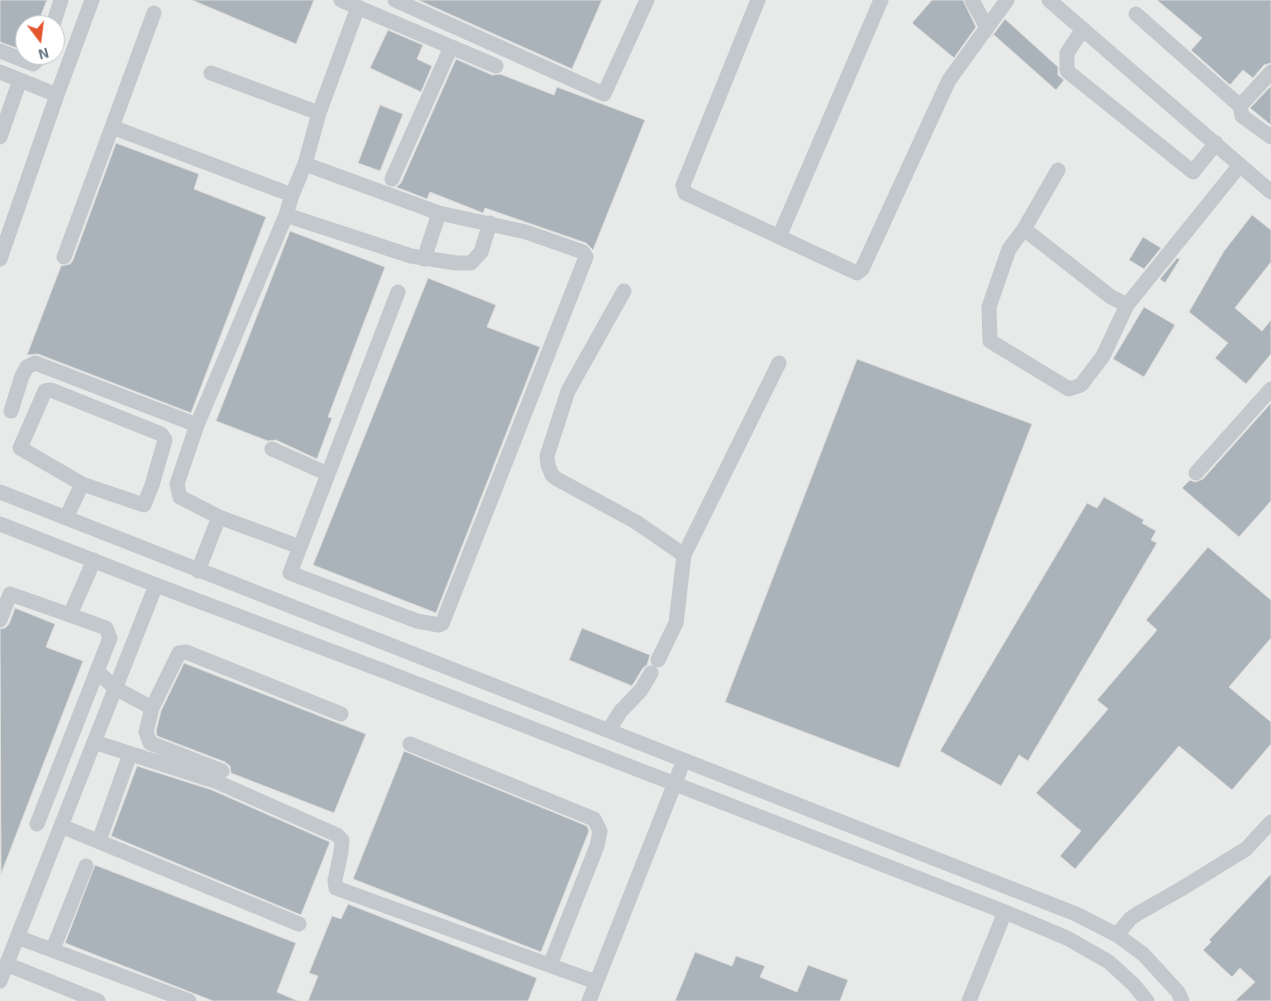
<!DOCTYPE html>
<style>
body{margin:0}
#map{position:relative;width:1271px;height:1001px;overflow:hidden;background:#fafaf8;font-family:"Exo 2",sans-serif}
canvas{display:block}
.north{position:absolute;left:15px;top:15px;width:50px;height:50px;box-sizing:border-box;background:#fff;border:1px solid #c1c8cd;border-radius:50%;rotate:165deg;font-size:14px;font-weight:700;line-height:20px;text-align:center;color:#657683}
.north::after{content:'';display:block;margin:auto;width:18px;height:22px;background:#e4572e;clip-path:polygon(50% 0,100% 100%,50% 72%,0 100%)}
</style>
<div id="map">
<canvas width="1271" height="1001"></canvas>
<div class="north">N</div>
</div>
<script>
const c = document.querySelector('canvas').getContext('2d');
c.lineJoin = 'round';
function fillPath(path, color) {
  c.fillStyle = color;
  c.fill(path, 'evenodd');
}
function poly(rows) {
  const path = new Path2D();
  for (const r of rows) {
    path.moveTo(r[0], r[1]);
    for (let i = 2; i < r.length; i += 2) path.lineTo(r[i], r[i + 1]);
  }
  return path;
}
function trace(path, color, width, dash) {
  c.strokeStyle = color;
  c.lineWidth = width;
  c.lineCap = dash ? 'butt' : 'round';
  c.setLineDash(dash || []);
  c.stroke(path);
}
fillPath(poly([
 [0,0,1271,0,1271,1001,0,1001],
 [25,25,55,25,55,55,25,55]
]), '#e8e9e9');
const building = poly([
 [0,0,47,0,37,25,25,25,25,51,0,42,0,0],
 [192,0,314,0,296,44,192,0],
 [418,0,602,0,572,69,418,0],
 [932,0,963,0,976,27,954,58,912,23,932,0],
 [1157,0,1271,0,1271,63,1264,65,1253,78,1243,70,1230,85,1191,50,1202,38,1157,0],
 [1005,19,1058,67,1058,75,1064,80,1056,90,994,35,990,39,1005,19],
 [388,30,423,45,417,59,432,66,421,92,370,68,388,30],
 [456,59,492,75,500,74,554,95,557,87,645,120,593,250,586,243,485,208,483,213,430,192,427,199,396,187,401,183,456,59],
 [1271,86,1271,125,1250,108,1271,86],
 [380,105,403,114,380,171,358,163,380,105],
 [116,143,199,174,194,189,266,217,191,413,38,354,27,355,61,266,70,264,73,260,116,143],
 [1252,215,1271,230,1271,262,1235,308,1262,331,1271,320,1271,354,1246,384,1215,358,1228,343,1189,312,1224,251,1252,215],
 [290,231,385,267,328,417,332,418,317,459,276,440,268,441,216,421,290,231],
 [1143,237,1161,248,1144,269,1129,260,1143,237],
 [1177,258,1180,259,1165,283,1160,279,1177,258],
 [428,278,496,305,487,327,540,347,436,613,313,565,428,278],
 [1144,307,1175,325,1144,377,1113,359,1144,307],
 [857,359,1032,424,899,768,725,702,857,359],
 [1271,403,1271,501,1239,537,1182,488,1190,480,1195,482,1203,479,1271,403],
 [1104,497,1144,520,1142,523,1156,531,1151,540,1157,543,1028,761,1019,755,1001,786,940,751,1087,503,1097,508,1104,497],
 [1208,547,1271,600,1271,638,1229,687,1271,722,1271,744,1232,790,1179,746,1075,869,1060,856,1081,831,1036,793,1108,709,1097,700,1157,630,1146,620,1208,547],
 [15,608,55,624,46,647,83,661,1,874,0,629,5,628,9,624,15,608],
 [582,628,650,655,647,665,643,668,632,686,569,660,582,628],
 [184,663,366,734,334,813,231,773,230,766,225,762,157,736,156,731,161,711,184,663],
 [404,751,587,826,589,831,541,952,353,879,404,751],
 [137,766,212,790,330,842,301,915,111,836,137,766],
 [95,865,296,943,277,992,298,1001,213,1001,65,943,95,865],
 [1271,874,1271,1001,1235,1001,1255,982,1240,968,1232,977,1203,950,1211,942,1209,940,1271,874],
 [348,904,537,978,528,1001,308,1001,318,976,309,973,332,916,341,919,348,904],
 [695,952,732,966,736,956,765,966,760,977,797,992,808,965,848,980,840,1001,675,1001,695,952]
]);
fillPath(building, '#aab3b9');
trace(building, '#dcdcda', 1);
trace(poly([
 [341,0,496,66],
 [395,0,604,94,647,0],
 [758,0,683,185,685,193,857,273,862,269,949,80,1007,0],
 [972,0,987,28],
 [1049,0,1271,192],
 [1136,14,1240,106],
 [53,25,61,0],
 [1083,29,1067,53,1067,71,1193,172,1216,143],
 [0,51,33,64,43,55],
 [0,72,57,95],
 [1271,72,1240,106,1242,116,1271,137],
 [211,73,319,113],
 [112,127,154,13],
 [0,137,20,80],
 [392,179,451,47],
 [286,215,411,256,456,263,471,263,481,252,490,223],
 [1024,229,1058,170],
 [779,237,881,0],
 [64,257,112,127,292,195,305,164,319,113,358,7],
 [0,259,57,95,92,0],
 [424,259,439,213],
 [624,291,568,391,547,456,548,465,552,475,557,479,636,522,684,555,676,623,658,660],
 [1127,305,1111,297,1024,229,1009,249,989,307,990,341,1069,389,1081,385,1103,356,1127,305,1240,165],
 [11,411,22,376,27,367,35,363,197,425],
 [272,449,328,474],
 [1196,473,1271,389],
 [0,492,1076,914,1117,935,1143,954,1178,992,1182,1001],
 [219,517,180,497,177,484,197,425,286,215,292,195],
 [66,518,82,484,144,505,152,485,165,440,161,434,51,390,45,391,20,448,82,484],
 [0,524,156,585,384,671,1005,912,1067,938,1109,962,1134,985,1147,1001],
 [300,547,290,573,417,621,439,625,442,624,586,257,583,252,526,232,439,213,305,164],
 [684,555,779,363],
 [198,571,219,517,300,547,398,292],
 [0,620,10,594,70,615],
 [97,671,115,688,152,708,146,732,150,743,222,771],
 [152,708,179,653,186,652,341,714],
 [609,730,620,712,641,690,651,673],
 [94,742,215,781,337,835,342,840,341,852,335,880,336,888,596,982],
 [410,744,594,819,600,831,597,846,550,965],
 [37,824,110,638,106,628,70,615,94,560],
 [61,826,299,924],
 [99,841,130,754],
 [1117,935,1130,919,1137,914,1181,889,1246,849,1271,822],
 [17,937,189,1001],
 [53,949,86,866],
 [6,964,98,1001],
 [0,981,156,585],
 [589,1001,684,760],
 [969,1001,1005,912]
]), '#c3c8cc', 15);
</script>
